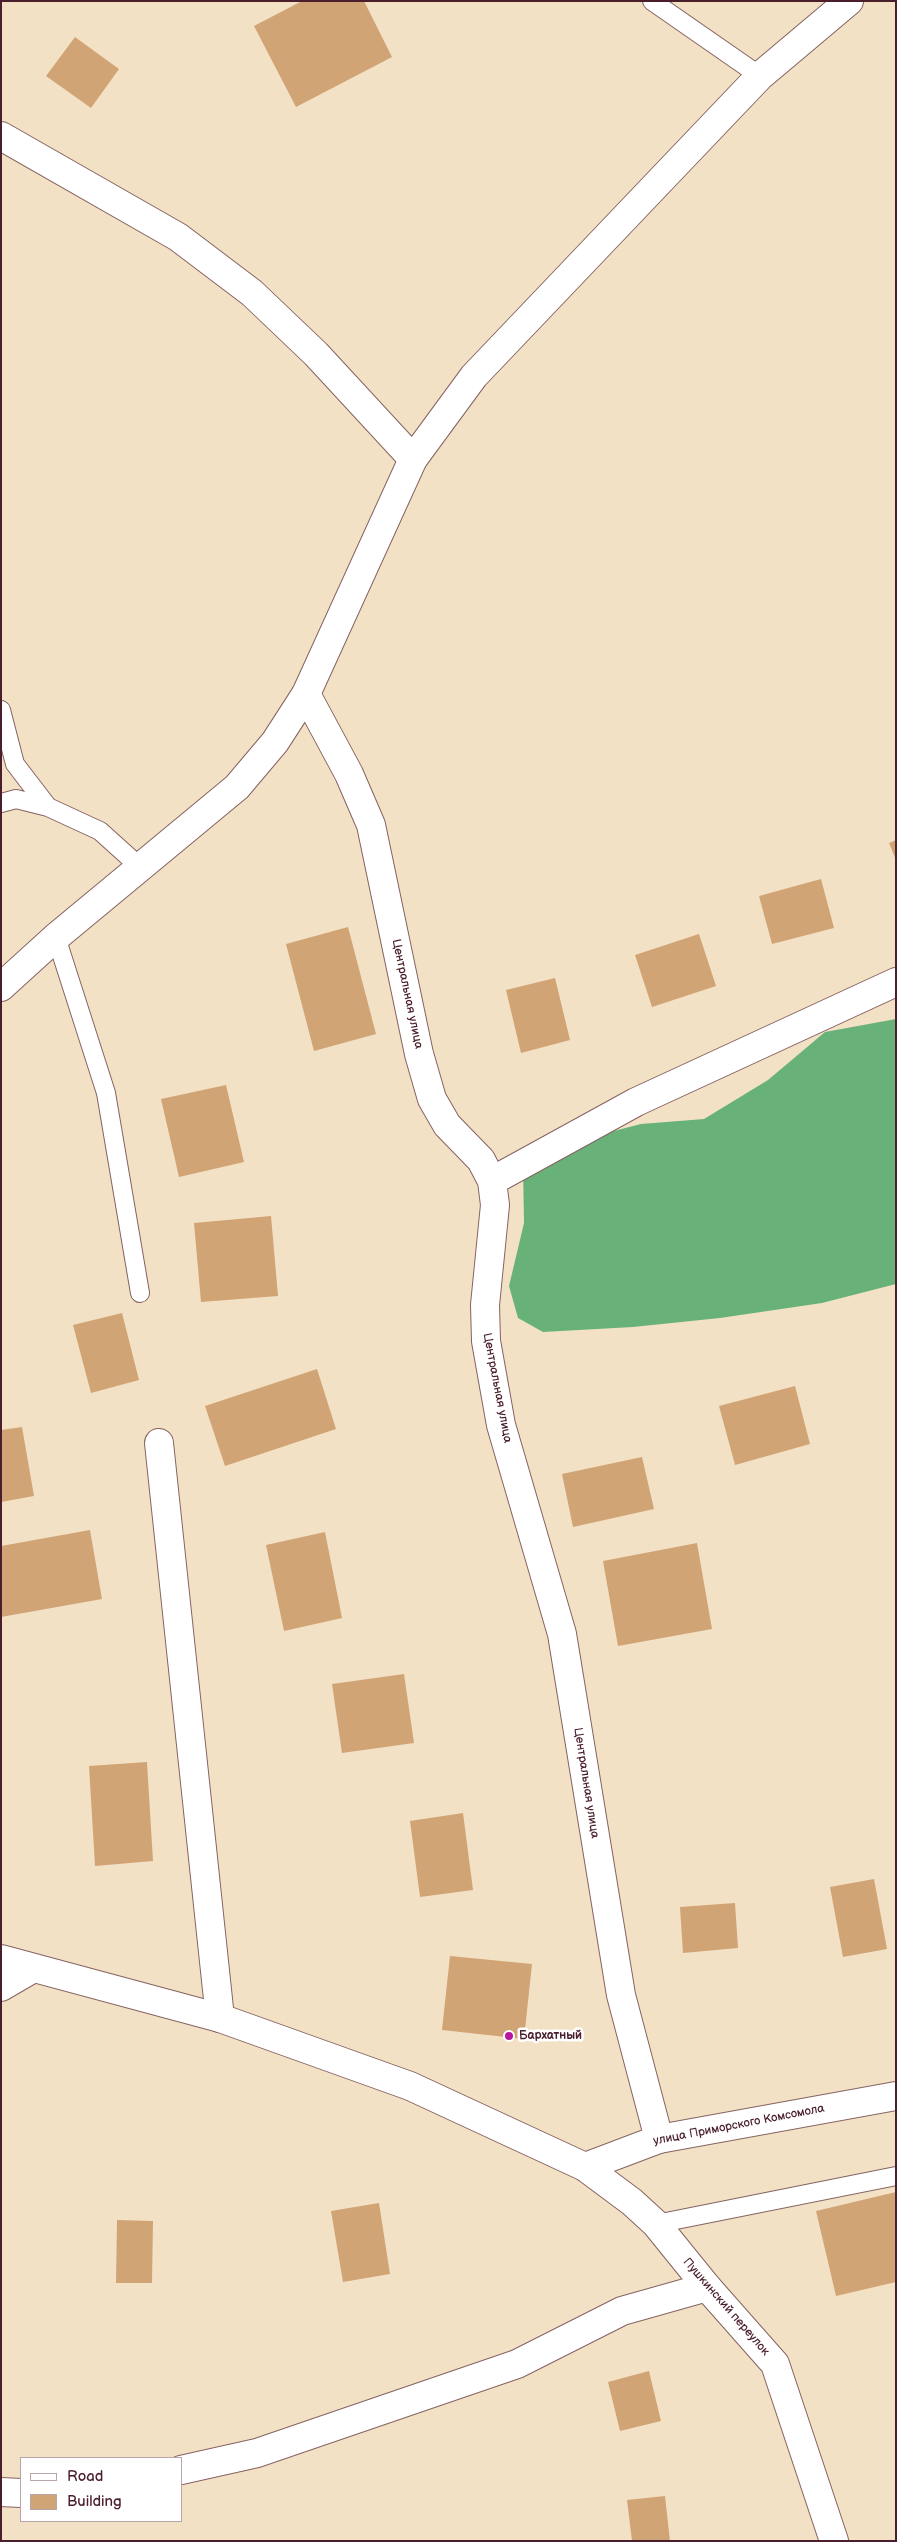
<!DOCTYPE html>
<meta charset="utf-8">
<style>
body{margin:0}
#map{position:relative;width:897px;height:2542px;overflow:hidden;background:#f3e1c6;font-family:"Balsamiq Sans",sans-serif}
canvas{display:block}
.frame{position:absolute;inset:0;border:2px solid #4a1f2b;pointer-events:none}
.legend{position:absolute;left:20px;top:2457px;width:162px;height:65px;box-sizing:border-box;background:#fff;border:1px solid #b7a5aa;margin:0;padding:6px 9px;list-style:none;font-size:15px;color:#4a1f2b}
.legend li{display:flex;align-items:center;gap:10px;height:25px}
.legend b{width:25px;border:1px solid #b7a5aa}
</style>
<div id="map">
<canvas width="897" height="2542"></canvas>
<div class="frame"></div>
<ul class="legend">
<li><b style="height:6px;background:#fff"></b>Road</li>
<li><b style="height:14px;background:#d1a475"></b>Building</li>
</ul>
</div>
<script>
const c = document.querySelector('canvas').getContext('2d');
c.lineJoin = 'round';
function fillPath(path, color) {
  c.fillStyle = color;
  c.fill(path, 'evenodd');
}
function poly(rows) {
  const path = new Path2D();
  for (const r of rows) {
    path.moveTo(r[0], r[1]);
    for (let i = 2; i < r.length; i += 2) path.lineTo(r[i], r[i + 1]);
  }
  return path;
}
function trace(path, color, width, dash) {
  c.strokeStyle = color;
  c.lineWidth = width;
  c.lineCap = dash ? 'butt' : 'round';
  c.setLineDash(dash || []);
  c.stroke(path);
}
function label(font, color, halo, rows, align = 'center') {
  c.font = font + ' "Balsamiq Sans",sans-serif';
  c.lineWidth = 5;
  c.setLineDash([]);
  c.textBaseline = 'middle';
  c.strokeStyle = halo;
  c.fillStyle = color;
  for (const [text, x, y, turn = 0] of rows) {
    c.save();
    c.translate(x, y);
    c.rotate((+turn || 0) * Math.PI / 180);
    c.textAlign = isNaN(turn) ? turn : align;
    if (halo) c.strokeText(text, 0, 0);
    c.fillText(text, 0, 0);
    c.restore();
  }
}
fillPath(poly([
 [896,1019,896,1284,822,1303,720,1318,633,1327,543,1332,518,1318,509,1286,524,1223,523,1166,567,1143,641,1124,704,1119,768,1080,825,1032]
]), '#68b27a');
fillPath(poly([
 [302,1,364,1,392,57,296,107,254,26],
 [75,37,119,69,91,108,46,76],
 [896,840,896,860,889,843],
 [821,879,834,928,772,944,759,896],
 [348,927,376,1034,314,1051,286,944],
 [699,934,716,986,652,1007,635,955],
 [555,978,570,1040,521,1053,506,990],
 [226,1085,244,1162,179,1177,161,1099],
 [271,1216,278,1296,201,1302,194,1223],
 [122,1313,139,1380,91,1393,73,1325],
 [317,1369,336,1429,225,1466,205,1406],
 [795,1386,810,1444,735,1465,719,1406],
 [22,1427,34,1496,1,1502,1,1430],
 [642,1457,654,1509,573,1527,562,1474],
 [90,1530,102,1599,1,1617,1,1546],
 [325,1532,342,1618,284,1631,266,1545],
 [697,1543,712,1629,618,1646,603,1561],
 [404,1674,414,1743,342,1753,332,1684],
 [147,1762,153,1861,95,1866,89,1766],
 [463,1813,473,1890,420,1897,410,1821],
 [874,1879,887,1949,843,1957,830,1887],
 [735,1903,738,1948,683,1953,680,1907],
 [450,1956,532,1964,524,2039,442,2030],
 [896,2192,896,2282,836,2296,816,2211],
 [379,2203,390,2274,343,2282,331,2211],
 [117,2220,153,2221,152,2283,116,2283],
 [649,2371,661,2421,620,2431,608,2382],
 [665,2496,670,2541,632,2541,627,2500]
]), '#d1a475');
const service = poly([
 [652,1,760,76],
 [1,710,15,764,48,807],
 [1,803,16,799,48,807,100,831,141,868],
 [56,937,106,1093,140,1293],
 [656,2224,896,2176]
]);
const minor = poly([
 [1,136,178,237,252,293,316,354,413,459],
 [306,694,349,774,371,825,419,1054,432,1099,447,1125,481,1160,492,1181,495,1205,485,1305,486,1341,501,1425,562,1634,621,1995,659,2139],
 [492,1181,636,1102,896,982],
 [159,1443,220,2018],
 [1,1987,32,1969],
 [181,2470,257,2453,517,2364,622,2311,707,2287],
 [1,2492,21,2493]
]);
const tertiary = poly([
 [585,2167,659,2139,896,2096]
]);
const primary = poly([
 [1,987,56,937,237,787,275,742,306,694,413,459,474,376,760,76,849,1],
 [1,1959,220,2018,410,2086,585,2167,632,2202,656,2224,707,2287,775,2364,834,2541]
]);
trace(service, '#856361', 20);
trace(minor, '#856361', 30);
trace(tertiary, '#856361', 30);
trace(primary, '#856361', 30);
trace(service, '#fff', 18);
trace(minor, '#fff', 28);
trace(tertiary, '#fff', 28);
trace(primary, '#fff', 28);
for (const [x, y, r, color] of [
 [509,2036,5,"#b5179e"]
]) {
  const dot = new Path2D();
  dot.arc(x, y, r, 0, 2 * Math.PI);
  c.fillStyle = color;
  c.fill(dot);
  trace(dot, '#fff', 2);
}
label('12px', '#4a1f2b', '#fff', [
 ["Центральная улица",407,994,78],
 ["Центральная улица",497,1388,79],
 ["Центральная улица",586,1783,81],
 ["улица Приморского Комсомола",739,2125,-11],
 ["Пушкинский переулок",726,2307,49]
]);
label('bold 12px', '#4a1f2b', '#fff', [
 ["Бархатный",519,2036]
], 'left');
</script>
